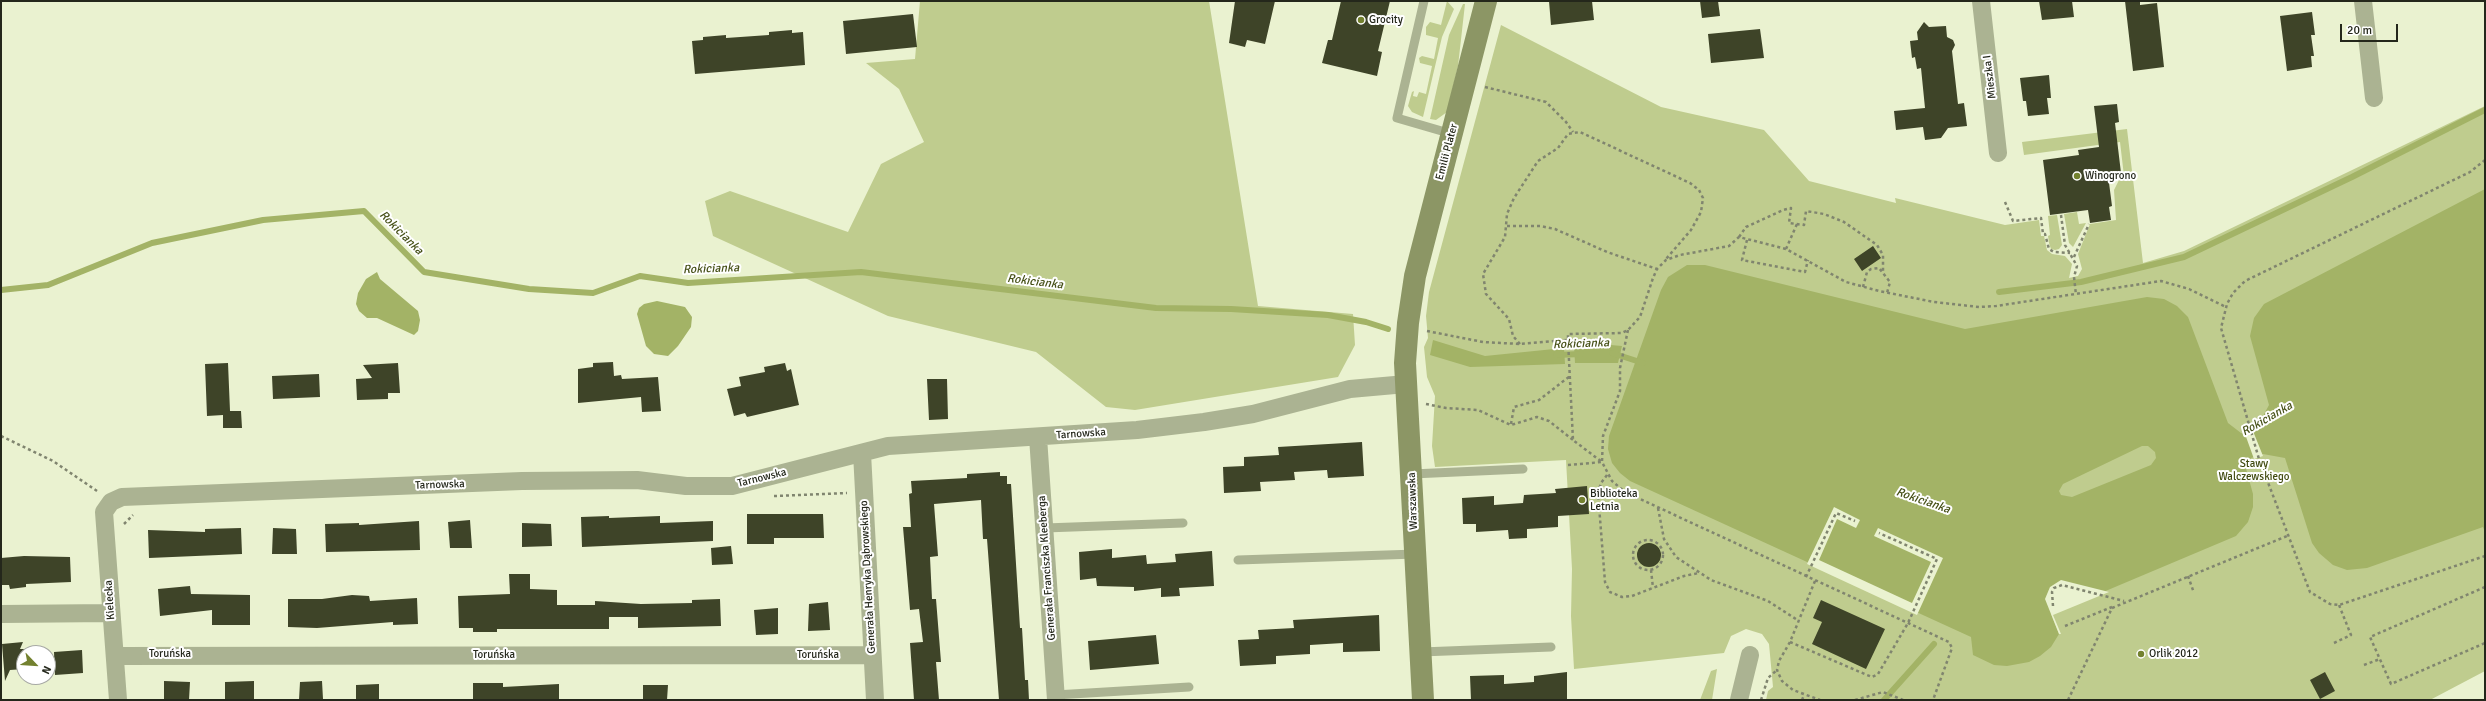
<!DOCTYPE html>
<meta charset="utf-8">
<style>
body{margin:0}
#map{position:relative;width:2486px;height:701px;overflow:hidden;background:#eaf2d0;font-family:Signika,sans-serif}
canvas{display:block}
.frame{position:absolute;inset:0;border:2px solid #24271b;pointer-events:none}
.north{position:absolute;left:16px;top:645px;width:40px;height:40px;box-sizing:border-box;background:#fff;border:1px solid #a7a9a4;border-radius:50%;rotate:115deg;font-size:11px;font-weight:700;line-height:16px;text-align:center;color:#24271b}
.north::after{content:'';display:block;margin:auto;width:14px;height:18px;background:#73812f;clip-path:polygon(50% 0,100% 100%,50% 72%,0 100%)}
.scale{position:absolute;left:2340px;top:24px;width:58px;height:18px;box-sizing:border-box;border:2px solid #24271b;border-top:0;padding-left:5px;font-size:12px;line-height:14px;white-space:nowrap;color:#24271b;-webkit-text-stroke:3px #fff;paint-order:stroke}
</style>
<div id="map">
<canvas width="2486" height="701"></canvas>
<div class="frame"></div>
<div class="north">N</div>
<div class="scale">20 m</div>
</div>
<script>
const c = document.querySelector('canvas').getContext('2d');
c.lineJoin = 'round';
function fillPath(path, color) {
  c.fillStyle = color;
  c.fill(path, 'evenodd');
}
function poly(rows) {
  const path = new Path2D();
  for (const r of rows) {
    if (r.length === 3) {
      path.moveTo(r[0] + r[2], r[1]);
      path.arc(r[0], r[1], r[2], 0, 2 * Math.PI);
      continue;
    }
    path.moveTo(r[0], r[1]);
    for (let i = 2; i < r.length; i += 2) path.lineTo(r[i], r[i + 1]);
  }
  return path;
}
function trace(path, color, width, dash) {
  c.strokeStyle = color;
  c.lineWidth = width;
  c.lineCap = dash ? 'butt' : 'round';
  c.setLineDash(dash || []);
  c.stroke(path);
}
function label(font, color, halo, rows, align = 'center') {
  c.font = font + ' Signika,sans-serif';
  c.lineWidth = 4;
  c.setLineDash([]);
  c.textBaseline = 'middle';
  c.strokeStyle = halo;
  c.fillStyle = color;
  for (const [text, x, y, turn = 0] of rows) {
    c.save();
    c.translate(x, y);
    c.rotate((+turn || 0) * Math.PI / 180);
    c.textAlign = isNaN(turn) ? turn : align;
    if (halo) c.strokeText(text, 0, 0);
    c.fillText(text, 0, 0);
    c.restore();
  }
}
fillPath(poly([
 [920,1,1209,1,1258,306,1353,314,1355,345,1338,377,1135,410,1106,407,1036,352,888,316,713,236,705,201,730,191,848,232,881,164,924,142,899,89,866,63,915,59],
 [1447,1,1454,9,1442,37,1423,117,1412,112,1408,106,1412,92,1414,91,1413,96,1417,97,1419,92,1426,94,1432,66,1420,63,1419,58,1422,56,1434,59,1438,38,1426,35,1426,27,1430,22,1441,25],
 [1463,4,1465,4,1458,66,1447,112,1436,120,1430,119,1449,35],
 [1501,25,1661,107,1764,130,1809,181,1896,203,1895,198,2005,225,2039,220,2041,236,2044,236,2047,250,2052,254,2065,256,2072,264,2069,278,2078,276,2082,269,2078,254,2090,224,2116,220,2114,190,2121,176,2124,176,2120,142,2024,155,2022,142,2127,129,2143,263,2184,251,2485,106,2485,671,2430,700,1766,700,1768,691,1773,687,1769,644,1762,634,1746,629,1731,636,1724,653,1574,669,1571,616,1572,569,1566,460,1435,467,1432,446,1435,396,1427,377,1424,347,1428,338,1426,316,1429,292],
 [2077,212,2079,224,2086,223,2073,247,2069,243,2064,214],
 [2057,215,2062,245,2059,249,2055,250,2051,249,2049,243,2048,236,2050,235,2048,216],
 [1717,669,1712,700,1700,700,1711,671]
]), '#bfcc8e');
fillPath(poly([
 [2485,189,2485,532,2483,527,2367,568,2347,570,2333,565,2319,553,2312,543,2285,458,2263,454,2251,458,2245,465,2253,494,2253,507,2248,522,2236,536,2051,614,2059,634,2051,647,2040,656,2029,662,2007,666,1994,665,1973,655,1971,637,1630,481,1620,473,1612,463,1608,449,1609,436,1661,290,1668,277,1687,265,1705,265,1965,329,2147,297,2164,299,2177,306,2188,317,2228,423,2241,433,2245,434,2256,429,2269,405,2250,336,2254,318,2264,304],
 [2142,446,2148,446,2155,452,2156,458,2151,465,2072,497,2061,495,2059,491,2063,484],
 [377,272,380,279,418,311,420,320,418,331,414,335,377,318,367,318,359,311,356,304,358,293,366,279],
 [657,301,685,307,692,317,691,327,678,346,668,356,654,354,646,346,637,314,639,308,644,304],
 [1433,340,1485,356,1564,348,1565,364,1470,367,1430,355],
 [1599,344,1622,346,1618,363,1575,363,1574,346]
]), '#a3b366');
fillPath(poly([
 [2253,431,2263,456,2254,459,2245,434],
 [1834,507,1860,520,1856,528,1837,519,1819,560,1912,603,1931,562,1874,536,1878,528,1943,558,1917,615,1807,564],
 [2061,580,2109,592,2053,615,2061,634,2059,634,2045,599,2050,587]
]), '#eaf2d0');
trace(poly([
 [1,290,48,285,152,243,263,220,364,211,424,272,529,289,593,293,640,276,688,283,861,272,1156,308,1231,309,1328,315,1366,322,1388,329],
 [1999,292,2081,282,2184,257,2352,177,2485,110],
 [1612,353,1643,363],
 [1556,355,1581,354],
 [1884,700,1934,644]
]), '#a3b366', 6);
fillPath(poly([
 [1235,1,1275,1,1265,44,1247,40,1245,47,1229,43],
 [1341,1,1390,1,1378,51,1382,52,1377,76,1322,63,1328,40,1332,40],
 [1549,1,1592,1,1594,20,1551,25],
 [1700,1,1718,1,1720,16,1702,18],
 [2039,1,2072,1,2074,17,2042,20],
 [2125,1,2140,1,2140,5,2157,3,2164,67,2133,71],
 [2312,12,2315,35,2311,35,2314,56,2311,56,2312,67,2287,71,2280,16],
 [913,14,917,47,846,54,843,21],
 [1924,22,1929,27,1946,26,1947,37,1953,40,1955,45,1952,51,1958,104,1964,103,1967,126,1948,128,1941,138,1925,140,1923,127,1896,130,1894,111,1925,108,1921,68,1917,69,1915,57,1912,58,1910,41,1918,40,1917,32],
 [1760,29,1764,58,1711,63,1708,34],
 [792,30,792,33,803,32,805,65,695,74,692,41,703,40,703,37,726,35,726,38,769,35,769,32],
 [2049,75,2051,98,2047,98,2049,114,2028,116,2026,101,2023,101,2020,78],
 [2117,104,2119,122,2115,123,2121,173,2108,175,2112,206,2109,207,2111,220,2090,223,2088,210,2050,215,2043,160,2079,155,2078,150,2099,147,2094,106],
 [1873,246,1881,258,1862,271,1854,259],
 [613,362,614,376,621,375,622,379,658,377,661,411,642,412,641,397,578,403,578,369,593,367,593,363],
 [228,363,230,411,241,411,242,428,223,428,223,415,207,416,205,364],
 [398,363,400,393,388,393,388,399,357,400,356,379,372,378,363,365],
 [785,363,787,371,791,369,799,405,747,417,745,413,734,416,727,389,741,386,739,377,765,372,764,367],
 [319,374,320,397,273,399,272,376],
 [927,379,947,379,948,419,929,420],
 [1362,442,1364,476,1328,478,1327,470,1294,472,1295,480,1260,482,1261,491,1224,493,1223,467,1244,466,1244,457,1279,455,1278,447],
 [1000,472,1000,476,1007,476,1007,484,1011,484,1020,628,1022,628,1025,680,1028,680,1029,700,999,700,988,552,987,539,983,539,981,500,934,504,938,556,930,557,932,599,936,599,941,662,936,662,939,700,914,700,910,643,923,642,919,609,910,610,903,527,911,527,909,494,912,493,911,481,967,478,967,474],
 [1587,486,1589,514,1558,516,1558,527,1527,529,1527,538,1509,539,1508,530,1476,532,1476,524,1463,524,1462,498,1494,496,1494,505,1523,503,1524,495,1556,493,1555,489],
 [747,514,823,514,824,538,774,538,774,544,747,544],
 [609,516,609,518,660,516,660,523,713,521,713,541,582,547,581,517],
 [470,520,472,548,450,548,448,522],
 [419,521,420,550,326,552,325,524,359,523,359,525],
 [522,523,551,524,552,546,522,547],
 [241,528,242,554,149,558,148,530,205,532,205,529],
 [273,528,296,529,297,554,272,554],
 [1649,555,12],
 [731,546,733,564,712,565,711,548],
 [1112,549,1112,558,1146,555,1147,564,1176,562,1175,554,1212,551,1214,586,1179,588,1180,596,1161,597,1161,588,1134,591,1134,587,1097,586,1096,578,1080,580,1079,552],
 [24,556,70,557,71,582,26,584,26,587,10,589,9,585,1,585,1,558],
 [509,574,530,574,530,589,557,590,557,605,595,605,595,601,641,604,692,603,692,600,720,599,721,626,638,628,638,617,609,617,609,629,497,629,497,632,473,632,473,628,459,628,458,596,510,594],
 [190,586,191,594,250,595,250,625,212,625,212,610,160,616,158,589],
 [352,595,369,596,370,601,417,598,418,624,393,625,393,622,317,628,288,627,288,599,322,599],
 [1821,600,1885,629,1866,669,1812,644,1822,622,1813,618],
 [828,602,830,630,808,631,809,604],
 [778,608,778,634,756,635,754,610],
 [1379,615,1380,651,1343,652,1343,643,1310,645,1310,654,1276,656,1276,664,1240,666,1238,640,1259,639,1258,630,1294,628,1293,620],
 [1156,635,1159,664,1090,670,1088,641],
 [23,642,20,649,24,649,24,669,10,670,5,681,2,644],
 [82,650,83,673,55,675,54,652],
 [1567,672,1567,700,1471,700,1470,676,1504,675,1504,684,1534,682,1534,676],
 [2325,672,2335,691,2320,699,2310,680],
 [164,681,190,682,189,700,164,700],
 [254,681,254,700,225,700,225,682],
 [322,681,323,699,299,700,300,682],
 [473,683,503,683,503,687,559,684,559,700,473,700],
 [379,684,379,700,356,700,356,685],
 [643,685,668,685,667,700,643,700]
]), '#3e4428');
trace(poly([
 [1485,87,1546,102,1566,122,1573,132],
 [2485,160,2470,172,2245,281,2233,293,2227,304,2221,328,2259,459,2310,592,2330,604,2339,605,2485,556],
 [2005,202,2013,221,2041,218,2043,234,2045,234,2049,249,2054,252,2070,253],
 [2061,215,2065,245,2077,266,2074,277,2076,295],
 [1507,226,1540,226,1555,229,1607,252,1657,269],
 [1739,237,1746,227,1783,210,1791,208,1789,223,1804,225,1806,211,1824,214,1844,222,1877,245,1883,255,1883,272],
 [1747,240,1742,260,1805,272,1808,260],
 [1786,249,1797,224],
 [2074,257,2089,224],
 [1863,287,1867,272,1871,269,1879,268,1890,282,1887,293],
 [1628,330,1620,368,1620,391,1603,436,1602,462,1612,481,1625,492,1949,642,1952,648,1933,700],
 [1427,331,1483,342,1520,344,1568,340,1568,334,1622,333,1628,330,1640,317,1653,278,1657,269,1666,260,1680,255,1729,246,1739,237,1786,249,1846,282,1879,291,1934,302,1979,307,1996,306,2161,281,2189,289,2226,307],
 [1568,340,1573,440,1602,462],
 [1520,344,1513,336,1509,319,1486,294,1483,274,1505,237,1507,214,1514,198,1538,161,1558,148,1568,134,1580,132,1690,183,1699,190,1703,198,1701,212,1691,230,1666,259],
 [1426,404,1446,408,1478,410,1511,425,1537,417,1549,421,1573,440],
 [1511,424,1514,407,1539,400,1570,376],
 [1,436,53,461,97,491],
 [1568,465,1602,462],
 [1607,475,1601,483,1598,493,1605,582,1610,592,1622,597,1632,596,1684,576,1699,573],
 [774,496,847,493],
 [1658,508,1664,539,1676,557,1711,580,1768,601,1799,621],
 [124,524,133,515],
 [1648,555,15],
 [1651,570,1653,588],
 [2188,576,2194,593],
 [1806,577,1836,513,1855,521],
 [1815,581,1790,642,1779,661,1777,670,1782,681,1793,690,1820,700],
 [2485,587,2370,637,2391,684,2485,643],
 [2053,606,2052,592,2054,588,2062,585,2124,601],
 [2065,626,2112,607],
 [1790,642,1867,675,1872,677,1878,674,1908,623,1937,559,1879,533],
 [2334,643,2351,635,2339,605],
 [2364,665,2380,659],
 [1761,700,1768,678,1777,670],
 [1802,700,1804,695],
 [1855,700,1883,692,1903,700],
 [2068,700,2112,608,2287,536]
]), '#80856f', 2.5, [3, 3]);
trace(poly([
 [1424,1,1397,118,1452,134],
 [1412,474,1523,469],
 [1045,528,1183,523],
 [1238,560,1416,554],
 [1421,652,1551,647],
 [1055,695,1189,687]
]), '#abb392', 9);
trace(poly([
 [1981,1,1998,153],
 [2363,1,2374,98],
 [1038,437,1056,700],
 [862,453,875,700],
 [1,614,111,613],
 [115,656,872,655],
 [118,700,104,512,111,502,122,497,522,481,637,480,686,486,732,486,888,446,1137,430,1204,422,1253,414,1350,389,1406,384],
 [1739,700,1750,655]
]), '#abb392', 18);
trace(poly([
 [1423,700,1405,363,1408,323,1415,276,1486,1]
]), '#8c9665', 22);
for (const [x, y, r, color] of [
 [1361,20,4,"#73812f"],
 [2077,176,4,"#73812f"],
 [1582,500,4,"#73812f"],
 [2141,654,4,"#73812f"]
]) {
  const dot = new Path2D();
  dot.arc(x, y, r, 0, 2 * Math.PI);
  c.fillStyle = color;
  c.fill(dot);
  trace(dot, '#fff', 1.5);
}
label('11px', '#24271b', '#fff', [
 ["Grocity",1369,20],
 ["Winogrono",2085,176],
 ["Biblioteka",1590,494],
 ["Letnia",1590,507],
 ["Orlik 2012",2149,654]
], 'left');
label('11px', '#24271b', '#fff', [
 ["Mieszka I",1990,77,-97],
 ["Emilii Plater",1447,152,-75],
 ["Tarnowska",1081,434,-4],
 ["Tarnowska",762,478,-14],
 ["Tarnowska",440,485,-2],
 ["Warszawska",1413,501,-92],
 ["Generała Franciszka Kleeberga",1047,568,-94],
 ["Generała Henryka Dąbrowskiego",868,577,-93],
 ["Kielecka",110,600,-94],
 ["Toruńska",170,654],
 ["Toruńska",494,655],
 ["Toruńska",818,655]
]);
label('11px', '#414a10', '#fff', [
 ["Stawy",2254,464],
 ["Walczewskiego",2254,477]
]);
label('italic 12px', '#465017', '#fff', [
 ["Rokicianka",401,233,45],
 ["Rokicianka",711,269,-2],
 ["Rokicianka",1035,282,7],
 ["Rokicianka",1581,344,-2],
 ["Rokicianka",2267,419,-30],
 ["Rokicianka",1923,501,19]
]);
</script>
